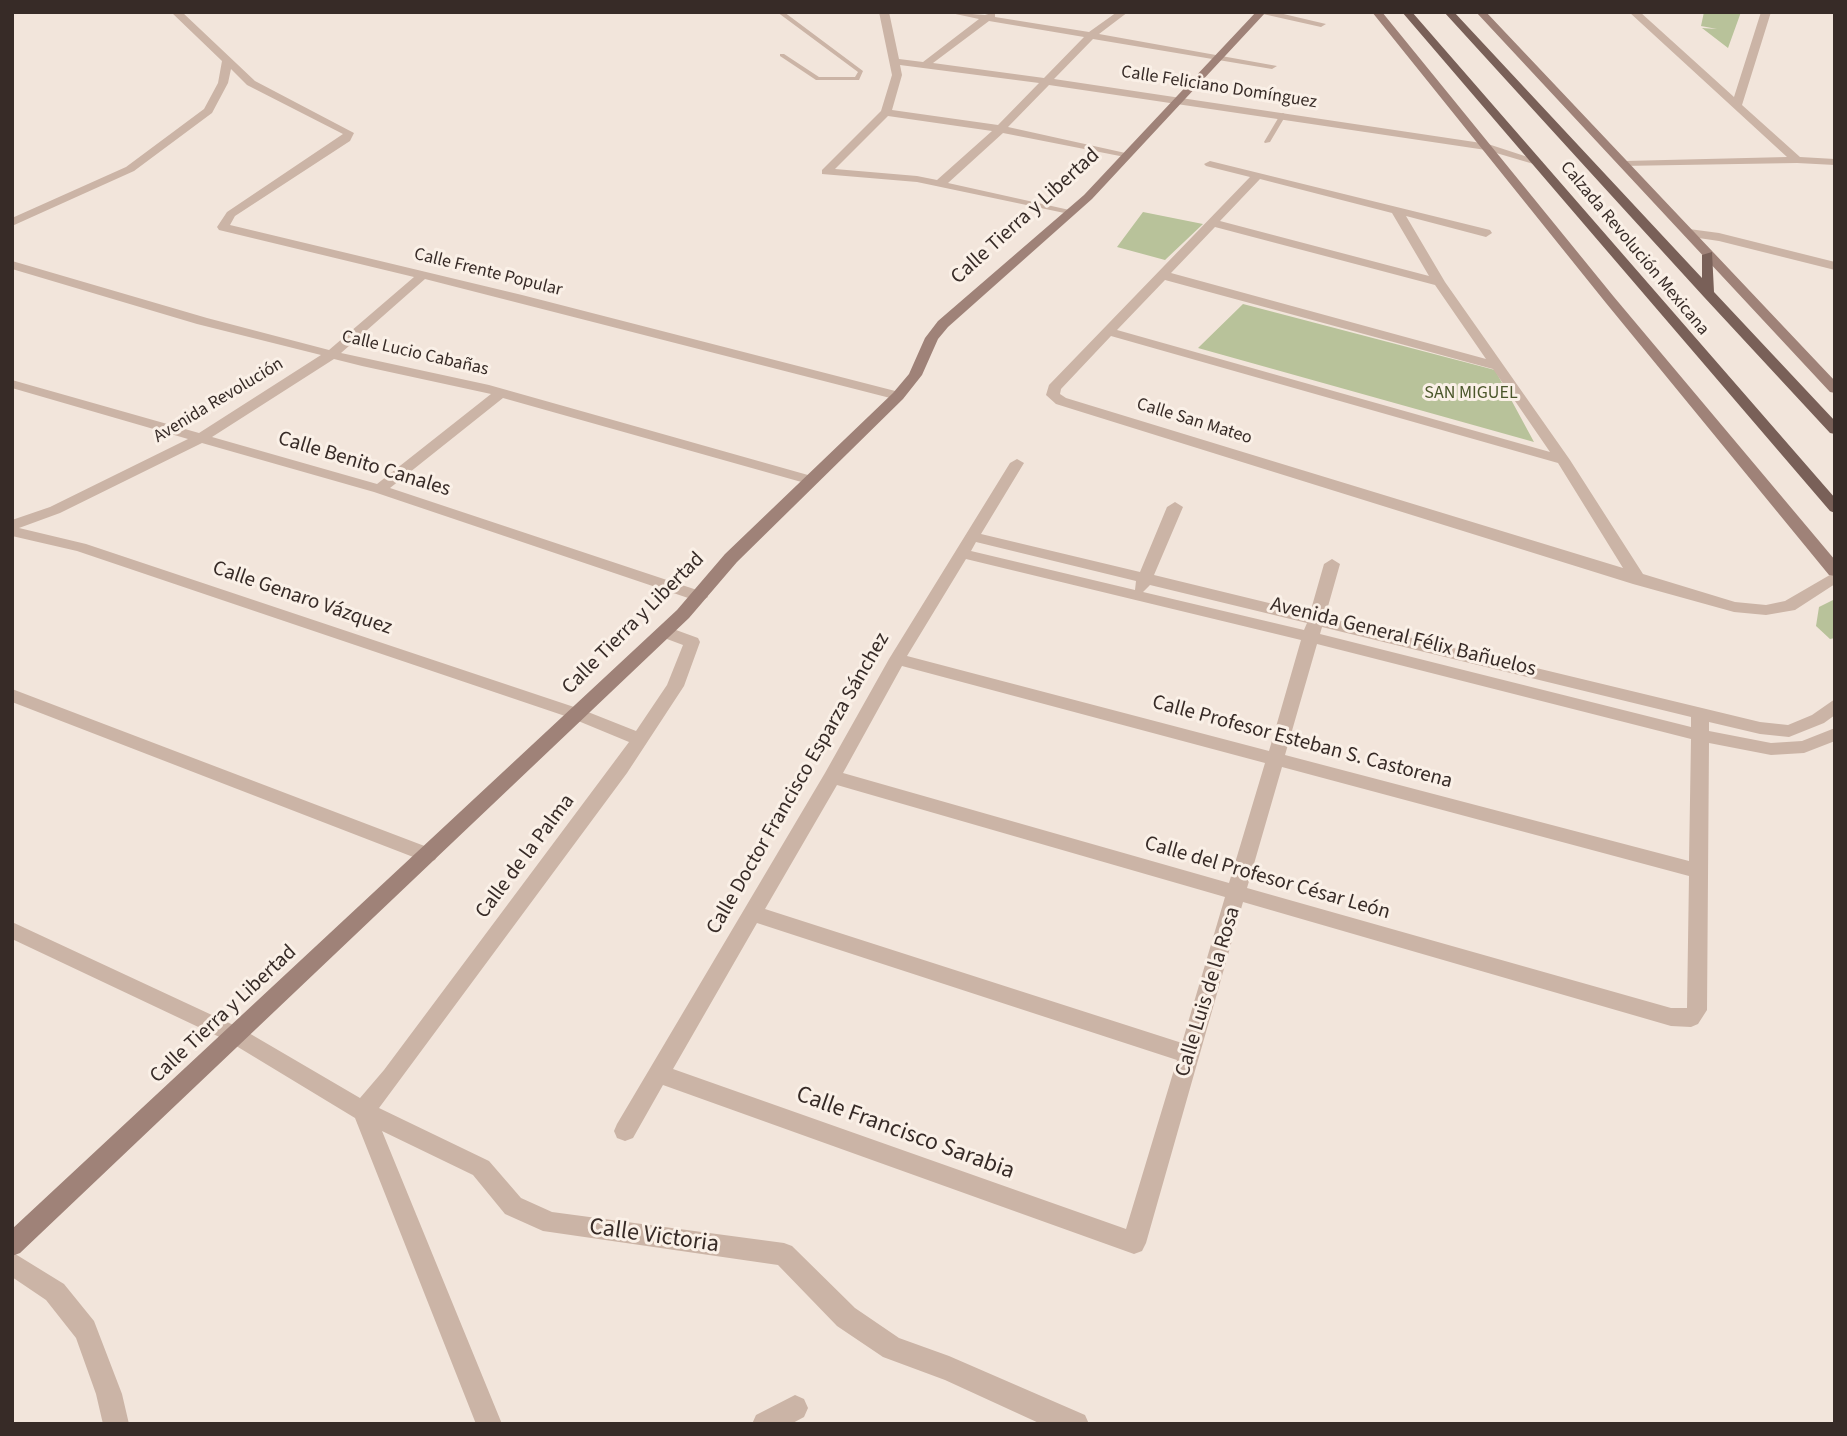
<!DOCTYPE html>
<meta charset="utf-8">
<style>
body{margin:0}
#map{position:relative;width:1847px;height:1436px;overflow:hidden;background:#f2e5db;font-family:"Source Sans 3",sans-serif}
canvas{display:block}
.frame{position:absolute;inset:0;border:14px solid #372b27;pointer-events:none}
</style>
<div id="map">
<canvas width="1847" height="1436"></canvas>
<div class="frame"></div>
</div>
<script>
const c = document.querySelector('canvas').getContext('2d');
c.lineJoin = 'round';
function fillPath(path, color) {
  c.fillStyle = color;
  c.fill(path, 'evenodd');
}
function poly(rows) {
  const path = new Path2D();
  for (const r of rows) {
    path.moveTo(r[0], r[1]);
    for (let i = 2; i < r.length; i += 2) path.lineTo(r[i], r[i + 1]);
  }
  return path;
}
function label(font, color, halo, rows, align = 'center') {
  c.font = font + ' "Source Sans 3",sans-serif';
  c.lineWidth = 6;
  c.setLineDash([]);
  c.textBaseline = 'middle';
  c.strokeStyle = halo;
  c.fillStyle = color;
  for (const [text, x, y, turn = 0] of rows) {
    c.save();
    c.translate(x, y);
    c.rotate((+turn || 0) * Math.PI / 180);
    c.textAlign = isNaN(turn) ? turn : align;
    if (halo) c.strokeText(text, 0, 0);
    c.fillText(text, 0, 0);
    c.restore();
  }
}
fillPath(poly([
 [1704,12,1741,12,1728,48,1702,28,1717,29,1701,26],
 [1143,212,1203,224,1165,260,1117,247],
 [1243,304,1495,370,1534,442,1198,348],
 [1835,599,1835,638,1830,639,1816,626,1819,607]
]), '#b8c29a');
fillPath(poly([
 [777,12,784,12,863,71,859,80,816,80,780,56,780,54,784,54,819,77,855,77,858,72,777,12],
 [1283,113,1286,115,1270,142,1265,143,1264,142,1280,115,1283,113]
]), '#cbb4a6');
fillPath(poly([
 [171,12,182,12,255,81,354,133,350,141,235,216,230,225,522,295,903,393,905,396,898,400,425,279,341,353,489,385,815,477,817,480,810,484,805,483,503,398,390,488,706,593,708,597,700,602,374,492,202,443,60,513,19,528,86,544,583,710,636,731,667,685,683,645,659,636,657,632,659,628,665,626,698,638,700,642,684,686,627,773,379,1108,489,1161,521,1198,552,1212,784,1243,792,1246,855,1308,899,1338,949,1356,1085,1415,1089,1424,1041,1424,945,1380,883,1357,837,1326,778,1265,543,1231,505,1214,473,1175,382,1131,502,1424,476,1424,355,1118,228,1041,12,939,12,922,242,1029,360,1098,384,1070,629,742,571,718,77,551,12,536,12,520,50,507,188,439,12,388,12,380,199,433,321,355,197,324,12,269,12,261,207,318,329,350,414,277,219,230,217,227,227,212,343,134,247,85,231,69,228,83,212,113,134,171,12,226,12,218,126,167,204,109,218,83,222,61,171,12],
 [334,359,362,366,491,394,377,484,212,437,334,359],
 [879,12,889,12,899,59,923,62,979,19,946,12,985,15,995,12,995,17,1089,32,1117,12,1128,12,1099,34,1277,66,1272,69,1093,39,1054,79,1488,144,1543,162,1537,165,1486,150,1049,85,1008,127,1130,154,1130,158,1003,133,948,183,1074,211,1074,215,917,182,822,174,822,170,881,111,892,75,879,12],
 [989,21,1084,37,1044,78,933,63,989,21],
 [900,65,1039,83,998,125,892,110,902,75,900,65],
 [888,116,992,131,937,180,917,176,835,169,888,116],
 [1254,12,1275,12,1326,24,1321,27,1254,12],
 [1629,12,1640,12,1734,97,1761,12,1771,12,1742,105,1800,157,1835,159,1835,165,1797,163,1621,166,1619,164,1625,161,1787,157,1629,12],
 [1210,161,1490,230,1492,233,1486,237,1406,216,1445,282,1570,460,1643,574,1735,602,1766,605,1785,601,1835,572,1835,584,1795,610,1766,615,1734,612,1633,584,1056,404,1046,395,1049,385,1250,177,1206,166,1204,164,1210,161],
 [1260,179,1392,213,1429,276,1220,221,1260,179],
 [1215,227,1435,285,1486,359,1171,273,1215,227],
 [1165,280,1493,369,1550,452,1117,330,1165,280],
 [1111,336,1558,463,1623,568,1066,398,1060,394,1061,389,1111,336],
 [1689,229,1719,233,1835,262,1835,270,1719,241,1685,236,1683,233,1689,229],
 [1017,459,1024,463,981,534,1140,572,1167,507,1175,502,1183,507,1154,575,1310,613,1324,564,1332,559,1340,564,1325,617,1760,722,1788,725,1812,715,1835,699,1835,715,1824,723,1789,737,1760,734,1709,722,1709,731,1771,743,1802,741,1835,728,1835,741,1804,753,1771,755,1709,743,1707,1010,1698,1024,1691,1027,1671,1026,1243,902,1146,1243,1142,1251,1134,1254,663,1085,633,1138,625,1141,617,1138,614,1131,617,1124,825,773,889,659,1010,463,1017,459],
 [976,542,1136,581,1135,590,971,551,976,542],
 [966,559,1301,640,1269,751,907,656,966,559],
 [1150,585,1307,623,1304,630,1143,592,1150,585],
 [1322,627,1691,717,1691,727,1320,634,1322,627],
 [1317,644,1691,739,1689,861,1285,755,1317,644],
 [902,666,1265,763,1229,883,843,773,902,666],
 [1282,767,1689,876,1687,1008,1671,1008,1247,888,1282,767],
 [837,785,1225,897,1182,1043,765,909,837,785],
 [757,923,1177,1060,1126,1229,673,1069,757,923],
 [12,689,435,850,438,855,435,860,428,862,421,860,12,702,12,689],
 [12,1252,64,1284,94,1321,122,1394,129,1424,103,1424,96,1394,76,1338,46,1300,12,1277,12,1252],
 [795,1395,804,1399,808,1408,804,1417,791,1424,752,1424,756,1415,795,1395]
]), '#cbb4a6');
fillPath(poly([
 [1256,12,1266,12,1092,199,948,327,938,339,922,375,903,399,737,562,689,618,20,1253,12,1256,12,1229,677,610,725,554,893,393,909,374,925,338,938,321,1084,195,1256,12],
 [1372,12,1382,12,1614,297,1835,560,1835,576,1829,575,1606,303,1372,12],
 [1476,12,1486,12,1835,381,1835,393,1830,392,1476,12]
]), '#9f8278');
fillPath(poly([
 [1402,12,1412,12,1835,498,1835,513,1830,511,1402,12],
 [1444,12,1454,12,1702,278,1702,255,1712,252,1714,292,1835,421,1835,434,1830,433,1704,297,1444,12]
]), '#796058');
label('18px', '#372b27', '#faf0e7', [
 ["Calle Feliciano Domínguez",1219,88,9],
 ["Calzada Revolución Mexicana",1634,249,50],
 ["Calle Frente Popular",488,273,14],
 ["Calle Lucio Cabañas",415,354,13],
 ["Avenida Revolución",219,401,-31],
 ["Calle San Mateo",1194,422,17]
]);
label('18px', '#4a562a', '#faf0e7', [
 ["SAN MIGUEL",1471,394]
]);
label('21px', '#372b27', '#faf0e7', [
 ["Calle Tierra y Libertad",1026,217,-42],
 ["Calle Benito Canales",364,465,17],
 ["Calle Genaro Vázquez",302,599,19],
 ["Calle Tierra y Libertad",634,624,-45],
 ["Avenida General Félix Bañuelos",1403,638,14],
 ["Calle Profesor Esteban S. Castorena",1302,743,15],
 ["Calle Doctor Francisco Esparza Sánchez",799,784,-60],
 ["Calle de la Palma",526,857,-53],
 ["Calle del Profesor César León",1267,879,16],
 ["Calle Luis de la Rosa",1209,992,-73],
 ["Calle Tierra y Libertad",224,1015,-43]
]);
label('24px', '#372b27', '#faf0e7', [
 ["Calle Francisco Sarabia",905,1134,20],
 ["Calle Victoria",654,1237,8]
]);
</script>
